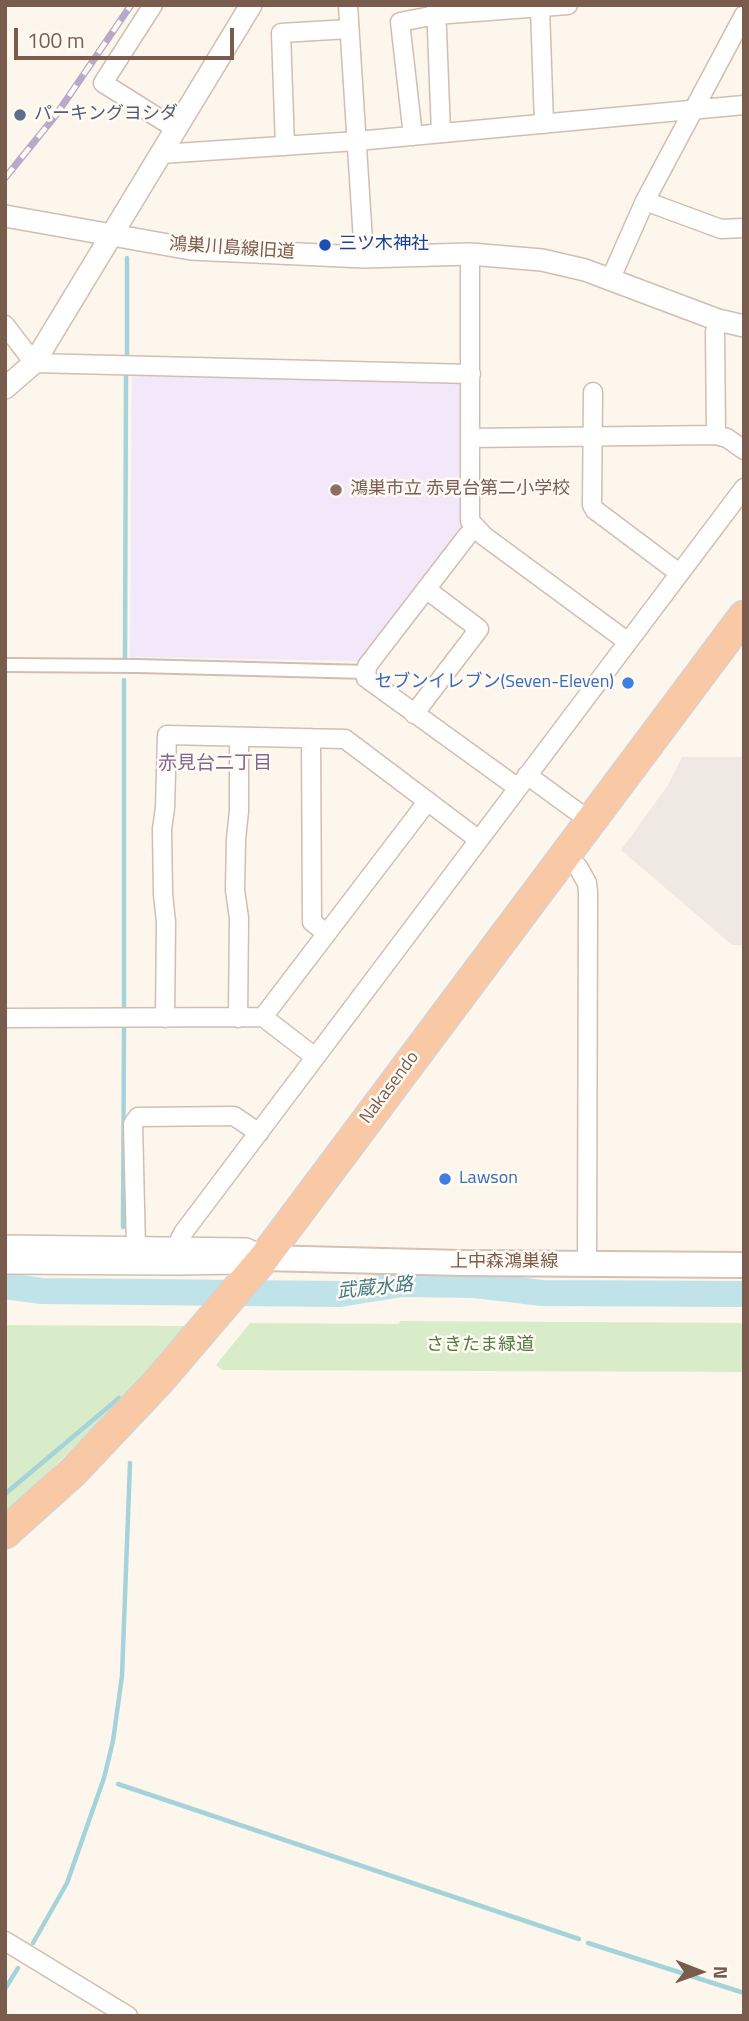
<!DOCTYPE html>
<meta charset="utf-8">
<style>
body{margin:0}
#map{position:relative;width:749px;height:2021px;overflow:hidden;background:#fdf6ec;font-family:"Titillium Web",sans-serif}
canvas{display:block}
.frame{position:absolute;inset:0;border:7px solid #7a5c4d;pointer-events:none}
.north{position:absolute;left:665px;top:1937px;width:70px;height:70px;-webkit-text-stroke:5px #fffaf3;paint-order:stroke;rotate:91deg;font-size:19px;font-weight:700;line-height:28px;text-align:center;color:#7a5c4d}
.north::after{content:'';display:block;margin:auto;width:24px;height:32px;background:#7a5c4d;clip-path:polygon(50% 0,100% 100%,50% 72%,0 100%)}
.scale{position:absolute;left:14px;top:28px;width:220px;height:32px;box-sizing:border-box;border:4px solid #7a5c4d;border-top:0;padding-left:9px;font-size:21px;line-height:24px;white-space:nowrap;color:#7a5c4d;-webkit-text-stroke:5px #fffaf3;paint-order:stroke}
</style>
<div id="map">
<canvas width="749" height="2021"></canvas>
<div class="frame"></div>
<div class="north">N</div>
<div class="scale">100 m</div>
</div>
<script>
const c = document.querySelector('canvas').getContext('2d');
c.lineJoin = 'round';
function fillPath(path, color) {
  c.fillStyle = color;
  c.fill(path, 'evenodd');
}
function poly(rows) {
  const path = new Path2D();
  for (const r of rows) {
    path.moveTo(r[0], r[1]);
    for (let i = 2; i < r.length; i += 2) path.lineTo(r[i], r[i + 1]);
  }
  return path;
}
function trace(path, color, width, dash) {
  c.strokeStyle = color;
  c.lineWidth = width;
  c.lineCap = dash ? 'butt' : 'round';
  c.setLineDash(dash || []);
  c.stroke(path);
}
function label(font, color, halo, rows, align = 'center') {
  c.font = font + ' "Titillium Web","Noto Sans JP",sans-serif';
  c.lineWidth = 5;
  c.setLineDash([]);
  c.textBaseline = 'middle';
  c.strokeStyle = halo;
  c.fillStyle = color;
  for (const [text, x, y, turn = 0] of rows) {
    c.save();
    c.translate(x, y);
    c.rotate((+turn || 0) * Math.PI / 180);
    c.textAlign = isNaN(turn) ? turn : align;
    if (halo) c.strokeText(text, 0, 0);
    c.fillText(text, 0, 0);
    c.restore();
  }
}
fillPath(poly([
 [682,757,744,757,744,945,732,945,621,850,668,785]
]), '#efe9e4');
fillPath(poly([
 [132,371,459,379,464,385,463,527,362,661,130,657]
]), '#f3e8fa');
fillPath(poly([
 [400,1321,744,1323,744,1372,222,1370,216,1365,250,1323,399,1324],
 [5,1325,188,1326,144,1378,5,1515]
]), '#d8ecc9');
trace(poly([
 [127,356,127,258],
 [125,657,126,375],
 [124,680,124,1011],
 [123,1227,124,1027],
 [5,1494,119,1398],
 [118,1784,579,1939],
 [33,1943,67,1883,104,1778,113,1741,122,1676,130,1463],
 [588,1943,744,1993],
 [5,1989,18,1968]
]), '#a5d3da', 4.5);
trace(poly([
 [5,1286,42,1291,340,1294,402,1284,475,1285,542,1293,744,1294]
]), '#bfe3e8', 26);
const pedestrian = poly([
 [5,665,137,666,367,672]
]);
const minor = poly([
 [153,5,103,83,176,129],
 [348,5,364,257],
 [436,5,441,133],
 [540,8,544,124],
 [413,136,400,22,436,15,568,5],
 [285,146,281,33,349,29],
 [161,154,357,141,744,105],
 [645,201,721,229,744,228],
 [470,254,470,521,484,536,628,642],
 [610,280,645,201,744,15],
 [5,325,34,363,471,374],
 [593,392,592,505,595,510,679,573],
 [716,435,715,332,718,320],
 [470,438,716,435,727,438,744,450],
 [475,528,467,536,367,666,366,678,518,788],
 [414,714,479,629,426,589],
 [311,738,312,922,326,933],
 [527,775,590,821],
 [578,867,587,883,588,892,587,1264],
 [263,1017,427,802],
 [5,1018,263,1017,315,1057],
 [165,1018,166,922,163,894,162,829,165,808,167,735,345,739,479,840],
 [238,1018,239,918,235,890,236,839,239,811,239,737],
 [136,1248,133,1124,138,1117,234,1116,259,1133],
 [178,1259,180,1239,183,1233,744,488],
 [5,1941,128,2016]
]);
const tertiary = poly([
 [5,216,191,249,364,257,470,254,542,260,585,270,718,320,744,326],
 [5,388,34,363,251,5],
 [5,1246,246,1249,264,1258],
 [5,1263,178,1264,240,1263,251,1261]
]);
const secondary = poly([
 [264,1258,462,1263,744,1265]
]);
const trunk = poly([
 [5,1533,73,1472,158,1382,264,1258,744,616]
]);
trace(pedestrian, '#d1beb0', 16);
trace(minor, '#d1beb0', 21);
trace(tertiary, '#d1beb0', 24);
trace(secondary, '#d6c0b0', 28);
trace(trunk, '#dad1cd', 33);
trace(pedestrian, '#fff', 12);
trace(minor, '#fff', 18);
trace(tertiary, '#fff', 21);
trace(secondary, '#fff', 24);
trace(trunk, '#f9c8a4', 30);
const rail = poly([
 [5,178,56,115,131,5]
]);
trace(rail, '#b9a8c9', 7);
trace(rail, '#fffaf3', 4.5, [13]);
for (const [x, y, r, color] of [
 [20,115,7,"#5c6f8a"],
 [325,245,7,"#1a4fb4"],
 [336,490,7,"#8d6e63"],
 [628,683,7,"#3f7fe0"],
 [445,1179,7,"#3f7fe0"]
]) {
  const dot = new Path2D();
  dot.arc(x, y, r, 0, 2 * Math.PI);
  c.fillStyle = color;
  c.fill(dot);
  trace(dot, '#fffaf3', 2.5);
}
label('18px', '#4e5e75', '#fffaf3', [
 ["パーキングヨシダ",34,115]
], 'left');
label('18px', '#164399', '#fffaf3', [
 ["三ツ木神社",339,245]
], 'left');
label('18px', '#7a5c4d', '#fffaf3', [
 ["鴻巣川島線旧道",232,249,4],
 ["Nakasendo",390,1088,-53],
 ["上中森鴻巣線",504,1263]
]);
label('18px', '#785e54', '#fffaf3', [
 ["鴻巣市立 赤見台第二小学校",350,490]
], 'left');
label('18px', '#366cbe', '#fffaf3', [
 ["セブンイレブン(Seven-Eleven)",614,683],
 ["Lawson",459,1179,"left"]
], 'right');
label('18px', '#537a41', '#fffaf3', [
 ["さきたま緑道",480,1346]
]);
label('19px', '#846695', '#fffaf3', [
 ["赤見台二丁目",215,764]
]);
label('italic 19px', '#437c86', '#fffaf3', [
 ["武蔵水路",375,1289,-6]
]);
</script>
